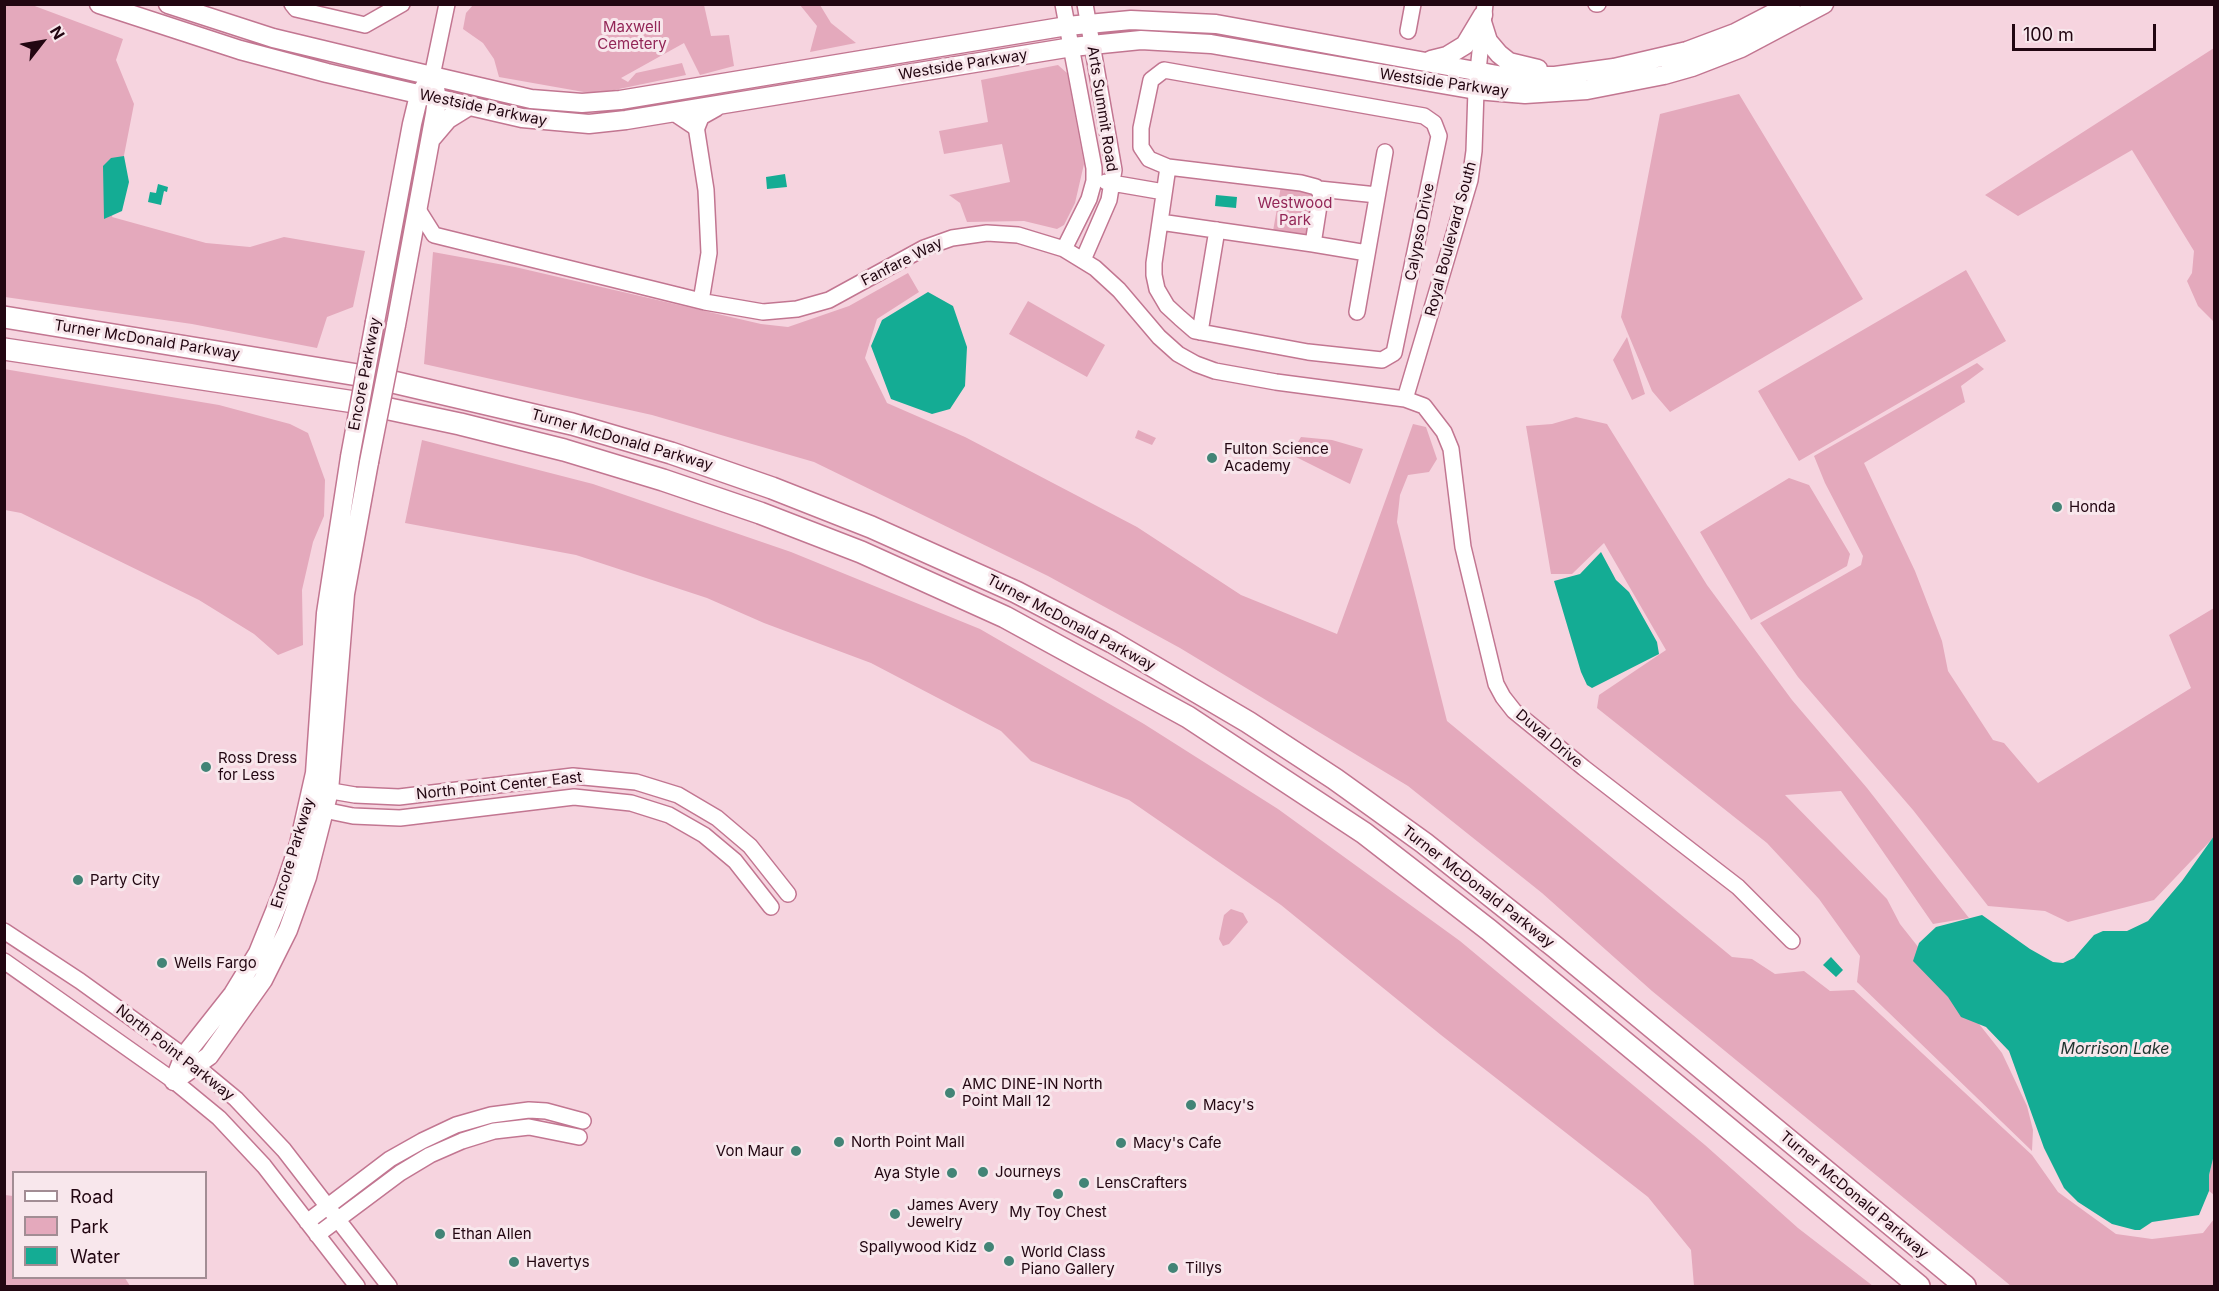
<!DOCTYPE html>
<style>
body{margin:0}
#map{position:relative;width:2219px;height:1291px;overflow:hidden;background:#f6d4df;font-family:Inter,sans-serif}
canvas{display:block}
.frame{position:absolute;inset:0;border:6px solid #220611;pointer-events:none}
.legend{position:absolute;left:12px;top:1171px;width:195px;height:108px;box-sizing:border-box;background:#f8e7ec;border:2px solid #a28d94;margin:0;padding:8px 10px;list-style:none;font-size:18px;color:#220611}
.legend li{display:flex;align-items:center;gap:12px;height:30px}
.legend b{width:30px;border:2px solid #a28d94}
.north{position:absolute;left:12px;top:12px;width:60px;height:60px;-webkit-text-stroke:4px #f8e7ec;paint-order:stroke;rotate:59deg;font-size:16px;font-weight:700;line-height:24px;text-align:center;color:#220611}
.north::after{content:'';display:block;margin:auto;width:21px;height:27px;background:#220611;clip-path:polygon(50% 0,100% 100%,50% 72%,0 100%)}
.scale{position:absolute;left:2012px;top:24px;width:144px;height:27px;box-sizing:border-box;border:3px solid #220611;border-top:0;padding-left:8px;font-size:18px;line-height:21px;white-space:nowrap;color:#220611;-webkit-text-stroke:4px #f8e7ec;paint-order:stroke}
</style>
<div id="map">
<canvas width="2219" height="1291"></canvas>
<div class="frame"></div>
<ul class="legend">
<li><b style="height:8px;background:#fff"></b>Road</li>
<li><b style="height:16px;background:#e4a9bc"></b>Park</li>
<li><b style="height:16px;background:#14ac94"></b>Water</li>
</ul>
<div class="north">N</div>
<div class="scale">100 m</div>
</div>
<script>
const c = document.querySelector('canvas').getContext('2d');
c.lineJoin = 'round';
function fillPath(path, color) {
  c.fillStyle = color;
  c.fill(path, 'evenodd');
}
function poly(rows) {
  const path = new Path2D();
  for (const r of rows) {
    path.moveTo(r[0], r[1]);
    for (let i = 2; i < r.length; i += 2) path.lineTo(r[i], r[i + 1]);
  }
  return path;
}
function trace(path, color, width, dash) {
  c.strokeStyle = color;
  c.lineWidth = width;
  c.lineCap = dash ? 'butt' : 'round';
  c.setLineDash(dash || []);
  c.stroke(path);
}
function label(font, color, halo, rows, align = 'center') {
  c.font = font + ' Inter,sans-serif';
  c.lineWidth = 6;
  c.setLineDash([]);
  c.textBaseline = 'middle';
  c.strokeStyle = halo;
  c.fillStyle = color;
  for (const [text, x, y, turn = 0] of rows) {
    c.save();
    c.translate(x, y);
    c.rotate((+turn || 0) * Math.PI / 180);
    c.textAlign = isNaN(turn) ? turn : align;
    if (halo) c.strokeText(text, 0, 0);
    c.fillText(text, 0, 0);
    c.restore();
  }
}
fillPath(poly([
 [5,5,32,5,123,39,116,60,134,104,112,217,206,243,250,247,284,237,365,251,353,307,327,317,317,348,192,324,5,297],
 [473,5,704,5,711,36,729,35,734,66,700,75,684,43,621,78,628,82,636,73,682,63,686,75,595,94,499,77,494,59,483,43,463,29,466,13],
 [800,5,820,5,831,23,856,43,810,52,817,26],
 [2214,48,2214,322,2198,306,2187,281,2192,273,2194,251,2132,150,2018,216,1985,195],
 [1058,65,1067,73,1084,164,1075,203,1064,225,1057,229,1024,221,967,222,960,203,949,195,1010,182,1002,144,944,154,939,131,988,122,981,80],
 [1739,94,1863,299,1670,412,1652,391,1621,317,1660,114],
 [1281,186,1316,192,1308,237,1273,231],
 [433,252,515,267,761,324,788,327,849,306,908,273,919,292,877,319,865,358,887,403,965,437,1137,527,1241,595,1337,634,1413,424,1426,427,1437,459,1429,472,1408,475,1400,495,1397,522,1447,721,1732,957,1752,959,1775,974,1804,971,1830,991,1854,990,2032,1155,2058,1192,2116,1234,2152,1239,2203,1233,2214,1219,2214,1286,2011,1286,1652,991,1542,893,1408,786,1180,648,1048,576,814,462,652,415,424,364],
 [1966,270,2006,341,1799,461,1758,391],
 [1028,301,1105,345,1087,377,1009,334],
 [1627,337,1645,394,1632,400,1613,360],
 [1977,363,1984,369,1961,386,1965,402,1864,463,1915,571,1942,641,1948,671,1993,740,2004,743,2038,783,2191,688,2169,635,2214,608,2214,837,2154,900,2068,922,2045,911,1988,906,1913,810,1798,677,1760,623,1861,565,1863,556,1825,483,1814,456],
 [4,369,219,405,290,424,308,433,325,480,324,516,313,542,302,590,303,645,278,655,254,634,199,600,21,513,5,510],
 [1576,417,1607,424,1707,585,1792,700,1867,788,1969,918,1933,924,1841,791,1785,795,1887,899,1900,924,2002,1053,2027,1106,2033,1130,2032,1151,1857,982,1860,956,1819,899,1767,843,1597,708,1599,695,1666,650,1604,543,1572,574,1551,574,1526,426,1552,424],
 [1138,430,1156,438,1152,445,1135,438],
 [1301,437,1332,440,1363,449,1350,484,1296,457,1293,450],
 [422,440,593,484,791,552,980,629,1144,724,1278,809,1460,941,1705,1145,1798,1228,1873,1286,1694,1286,1691,1250,1648,1197,1441,1035,1281,905,1129,800,1031,761,1001,731,871,663,764,623,707,598,576,555,405,523],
 [1789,478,1809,485,1850,554,1847,566,1751,620,1700,532],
 [1231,909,1243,913,1248,922,1229,944,1223,946,1219,939,1221,929,1224,915],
 [2214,1155,2214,1195,2209,1191,2209,1175],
 [5,1195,13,1196,14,1278,125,1278,130,1286,5,1286]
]), '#e4a9bc');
fillPath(poly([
 [124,156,129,182,122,211,104,219,103,166,111,158],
 [785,174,787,187,767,189,766,177],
 [158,184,168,187,167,192,164,191,161,205,148,202,150,192,156,193],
 [1216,195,1237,197,1236,208,1215,206],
 [928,292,953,306,967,347,965,386,950,409,932,414,891,399,871,346,882,320],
 [1601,552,1616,580,1629,592,1657,642,1659,654,1592,688,1587,685,1581,672,1554,581,1580,574],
 [2214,836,2214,1155,2209,1175,2209,1191,2199,1215,2152,1222,2140,1230,2135,1230,2112,1224,2078,1202,2064,1188,2044,1148,2009,1051,1986,1027,1961,1017,1948,997,1913,961,1919,943,1936,927,1982,915,2030,949,2053,962,2063,963,2074,958,2094,935,2103,931,2127,931,2148,921,2182,881],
 [1831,957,1843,970,1836,977,1823,965]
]), '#14ac94');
const minor = poly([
 [292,4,296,9,365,25,402,4],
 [1063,4,1094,168,1094,181,1089,199,1064,249],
 [1596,4,1598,4],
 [1408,31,1413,4],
 [432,76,447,4],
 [696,126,706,190,709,253,701,301],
 [1106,182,1164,192],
 [1319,189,1377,195],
 [417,208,434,235,705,302,763,312,797,309,829,300,924,248,952,238,987,233,1018,235,1064,249,1095,268,1119,290,1159,337,1178,354,1196,364,1215,371,1276,382,1405,399,1424,406,1444,432,1451,449,1463,547,1496,684,1503,697,1514,711,1584,768,1738,887,1792,941],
 [1160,222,1313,244,1321,193,1316,187,1301,183,1168,167,1149,159,1141,147,1141,128,1151,80,1164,70,1424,116,1434,123,1439,136,1394,353,1382,360,1308,352,1195,331,1180,318,1167,306,1157,289,1154,275,1154,263,1160,222,1168,167],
 [1313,244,1367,253],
 [1083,260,1109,200,1114,170,1085,4],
 [1357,312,1385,152],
 [1200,332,1217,230],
 [1405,399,1470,180,1474,151,1476,90,1485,4],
 [320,789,355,795,399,797,573,776,636,782,678,795,717,818,750,846,788,894],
 [314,808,353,816,400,818,574,797,631,803,669,815,704,835,735,861,771,907],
 [4,931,80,981,184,1056,236,1099,284,1150,389,1286],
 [4,961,174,1081,219,1118,264,1166,357,1286],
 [307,1222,390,1159,422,1141,456,1125,491,1115,529,1110,546,1111,583,1121],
 [317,1235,400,1173,430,1155,462,1141,494,1131,529,1127,579,1137]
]);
const major = poly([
 [99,4,240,50,327,73,522,118,589,124,626,120,1072,47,1141,40,1211,44,1476,90,1525,94,1587,90,1664,75,1692,67,1741,48,1824,4],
 [168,4,273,38,398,68,531,99,582,103,620,100,1067,26,1131,20,1216,24,1503,76,1555,76,1614,68,1687,51,1735,33,1791,4],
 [1482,22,1488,41,1499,54,1509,62,1538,69],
 [1431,60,1447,56,1465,45,1483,15],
 [675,112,696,126,700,116,716,107],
 [431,139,448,119,469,106],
 [375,322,412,124,419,95,426,85],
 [396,325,435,114,437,99,435,88],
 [174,1081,209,1056,263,980,288,930,307,877,329,791,345,594,369,462],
 [174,1081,184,1056,233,994,258,953,284,889,299,844,315,773,326,613,350,457]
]);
const highway = poly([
 [4,317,376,378,572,424,671,453,772,488,871,527,1016,592,1112,642,1248,722,1335,779,1424,843,1555,947,1965,1286],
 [4,349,361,403,460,424,564,450,663,480,760,513,861,552,1005,617,1188,717,1364,833,1489,930,1919,1286]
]);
trace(minor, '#c27691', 18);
trace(major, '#c27691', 21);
trace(highway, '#c27691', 24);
trace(minor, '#fff', 15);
trace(major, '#fff', 18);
trace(highway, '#fff', 21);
const majorBridge = poly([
 [350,457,375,322],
 [369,462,396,325]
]);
trace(majorBridge, '#c27691', 21, []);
trace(majorBridge, '#fff', 18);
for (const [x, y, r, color] of [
 [1212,458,6,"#428476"],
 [2057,507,6,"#428476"],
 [206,767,6,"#428476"],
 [78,880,6,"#428476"],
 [162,963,6,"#428476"],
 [950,1093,6,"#428476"],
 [1191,1105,6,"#428476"],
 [839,1142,6,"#428476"],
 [1121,1143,6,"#428476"],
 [796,1151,6,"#428476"],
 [983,1172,6,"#428476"],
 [952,1173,6,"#428476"],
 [1084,1183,6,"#428476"],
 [1058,1194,6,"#428476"],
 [895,1214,6,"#428476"],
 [440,1234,6,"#428476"],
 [989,1247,6,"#428476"],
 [1009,1261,6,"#428476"],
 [514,1262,6,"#428476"],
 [1173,1268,6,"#428476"]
]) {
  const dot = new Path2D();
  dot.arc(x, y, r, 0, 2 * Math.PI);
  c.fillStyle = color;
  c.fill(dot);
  trace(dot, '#f8e7ec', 2);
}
label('15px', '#932657', '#f8e7ec', [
 ["Maxwell",632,27],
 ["Cemetery",632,44],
 ["Westwood",1295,203],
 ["Park",1295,220]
]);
label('15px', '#220611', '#f8e7ec', [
 ["Westside Parkway",963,65,-9],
 ["Westside Parkway",1444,83,8],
 ["Westside Parkway",483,108,12],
 ["Arts Summit Road",1102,109,81],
 ["Calypso Drive",1420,232,-79],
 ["Royal Boulevard South",1451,239,-75],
 ["Fanfare Way",902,262,-27],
 ["Turner McDonald Parkway",147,340,9],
 ["Encore Parkway",365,374,-79],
 ["Turner McDonald Parkway",622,440,16],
 ["Turner McDonald Parkway",1071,623,28],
 ["Duval Drive",1549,739,40],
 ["North Point Center East",499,786,-6],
 ["Encore Parkway",293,853,-73],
 ["Turner McDonald Parkway",1478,887,38],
 ["North Point Parkway",175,1053,38],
 ["Turner McDonald Parkway",1854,1195,40]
]);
label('15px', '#220611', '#f8e7ec', [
 ["Fulton Science",1224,449],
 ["Academy",1224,466],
 ["Honda",2069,507],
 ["Ross Dress",218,758],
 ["for Less",218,775],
 ["Party City",90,880],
 ["Wells Fargo",174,963],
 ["AMC DINE-IN North",962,1084],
 ["Point Mall 12",962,1101],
 ["Macy's",1203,1105],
 ["North Point Mall",851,1142],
 ["Macy's Cafe",1133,1143],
 ["Von Maur",784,1151,"right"],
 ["Journeys",995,1172],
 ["Aya Style",940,1173,"right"],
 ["LensCrafters",1096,1183],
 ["James Avery",907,1205],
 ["Jewelry",907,1222],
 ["My Toy Chest",1058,1212,"center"],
 ["Ethan Allen",452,1234],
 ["Spallywood Kidz",977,1247,"right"],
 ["World Class",1021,1252],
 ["Piano Gallery",1021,1269],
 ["Havertys",526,1262],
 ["Tillys",1185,1268]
], 'left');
label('italic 16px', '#1d332e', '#f8e7ec', [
 ["Morrison Lake",2115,1049]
]);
</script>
